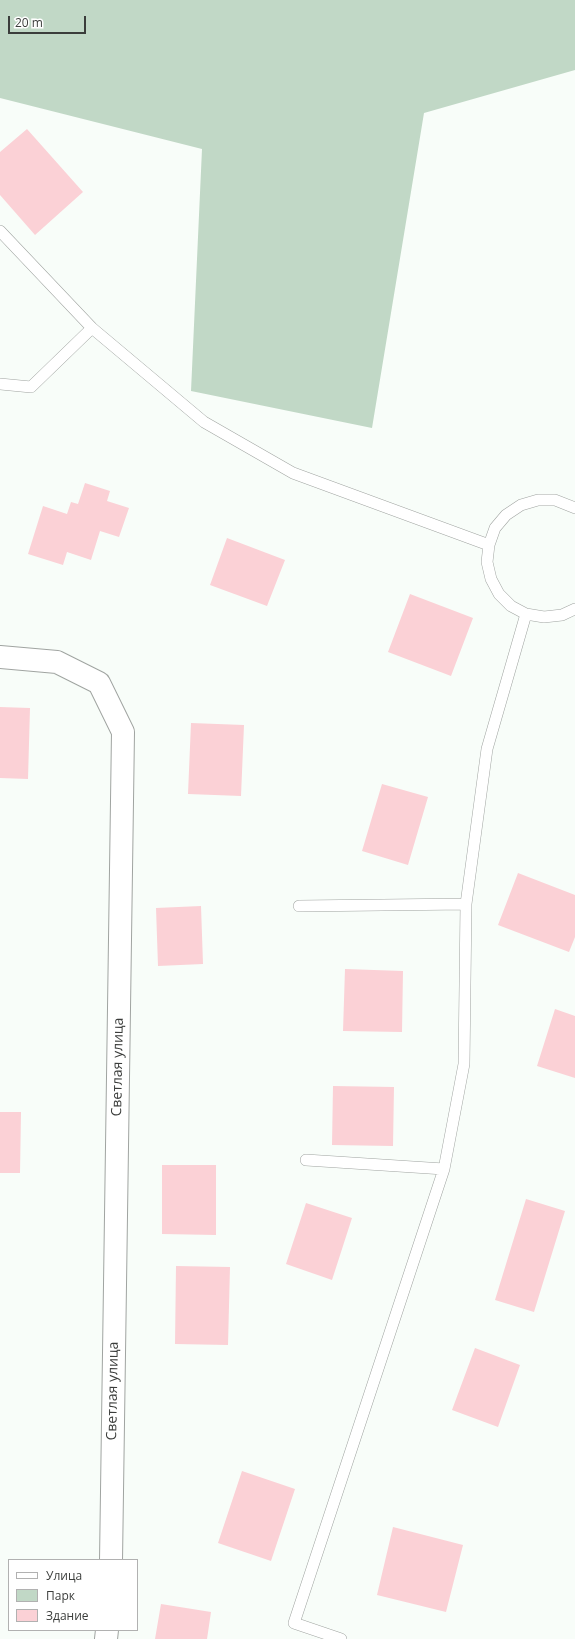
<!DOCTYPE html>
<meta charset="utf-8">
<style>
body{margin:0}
#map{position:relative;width:575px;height:1639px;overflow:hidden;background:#f8fdf9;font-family:"Open Sans",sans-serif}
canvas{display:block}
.legend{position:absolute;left:8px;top:1559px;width:130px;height:72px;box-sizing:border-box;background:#fff;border:1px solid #b1b1b1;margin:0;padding:5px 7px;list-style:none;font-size:12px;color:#3b3d3b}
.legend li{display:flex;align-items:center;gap:8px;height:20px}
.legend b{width:20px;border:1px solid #b1b1b1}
.scale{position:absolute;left:8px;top:16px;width:78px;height:18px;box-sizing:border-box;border:2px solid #3b3d3b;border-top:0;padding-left:5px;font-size:12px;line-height:14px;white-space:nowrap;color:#3b3d3b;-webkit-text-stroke:3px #fff;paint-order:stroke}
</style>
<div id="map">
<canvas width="575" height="1639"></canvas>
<ul class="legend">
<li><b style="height:5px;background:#fff"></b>Улица</li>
<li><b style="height:11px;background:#c1d8c6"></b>Парк</li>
<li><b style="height:11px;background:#fbd1d6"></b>Здание</li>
</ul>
<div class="scale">20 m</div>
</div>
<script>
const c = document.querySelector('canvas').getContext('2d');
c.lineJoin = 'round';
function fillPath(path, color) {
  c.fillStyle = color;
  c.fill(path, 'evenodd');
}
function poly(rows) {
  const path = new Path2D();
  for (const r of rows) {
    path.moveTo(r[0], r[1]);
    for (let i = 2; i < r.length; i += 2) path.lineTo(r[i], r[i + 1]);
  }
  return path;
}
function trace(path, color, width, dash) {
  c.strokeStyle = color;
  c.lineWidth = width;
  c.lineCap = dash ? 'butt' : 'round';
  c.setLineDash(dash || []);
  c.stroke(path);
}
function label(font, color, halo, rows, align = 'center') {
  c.font = font + ' "Open Sans",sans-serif';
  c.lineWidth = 3;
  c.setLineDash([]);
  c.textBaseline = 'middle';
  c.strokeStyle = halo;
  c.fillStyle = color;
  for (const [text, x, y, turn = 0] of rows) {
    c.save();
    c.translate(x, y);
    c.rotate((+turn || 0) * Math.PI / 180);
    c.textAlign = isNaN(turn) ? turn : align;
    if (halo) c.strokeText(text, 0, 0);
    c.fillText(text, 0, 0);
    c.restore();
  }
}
fillPath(poly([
 [0,0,575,0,575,70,424,113,372,428,191,391,202,149,0,98]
]), '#c1d8c6');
fillPath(poly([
 [27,129,83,192,35,235,0,195,0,152],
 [85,483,110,491,107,501,129,508,119,537,100,531,91,560,67,552,63,565,28,554,43,506,67,514,71,502,78,504],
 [227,538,285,560,267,606,210,585],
 [410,594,473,618,451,676,388,652],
 [0,707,30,708,28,779,0,778],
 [191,723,244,725,241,796,188,794],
 [382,784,428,797,408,865,362,851],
 [518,873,575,895,575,937,569,952,498,925],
 [201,906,203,964,158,966,156,908],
 [345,969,403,971,402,1032,343,1031],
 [555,1009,575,1016,575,1078,537,1066],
 [333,1086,394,1087,393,1146,332,1145],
 [0,1112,21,1112,20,1173,0,1173],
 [162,1165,216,1165,216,1235,162,1234],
 [526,1199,565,1211,534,1312,495,1300],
 [306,1203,352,1218,332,1280,286,1264],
 [176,1266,230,1267,228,1345,175,1344],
 [475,1348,520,1365,498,1427,452,1410],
 [242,1471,295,1489,271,1561,218,1543],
 [393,1527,463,1545,446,1612,377,1595],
 [161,1604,211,1612,207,1639,155,1639]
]), '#fbd1d6');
const lane = poly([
 [0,231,92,328,204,422,293,473,489,545],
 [0,384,31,387,92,328],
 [575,508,555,500,538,500,521,505,506,515,495,528,489,545,487,562,491,579,499,594,511,606,526,614,544,617,562,615,575,609],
 [299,906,466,904],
 [306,1160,444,1169],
 [341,1639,294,1623,444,1169,464,1064,466,904,487,749,526,614]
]);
const street = poly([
 [0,657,57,662,99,683,123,732,111,1560],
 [106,1639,107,1630]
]);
trace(lane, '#a0a4a1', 12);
trace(street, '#a0a4a1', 24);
trace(lane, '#fff', 11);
trace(street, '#fff', 22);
label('14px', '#3b3d3b', '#fff', [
 ["Светлая улица",118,1067,-89],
 ["Светлая улица",113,1391,-89]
]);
</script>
